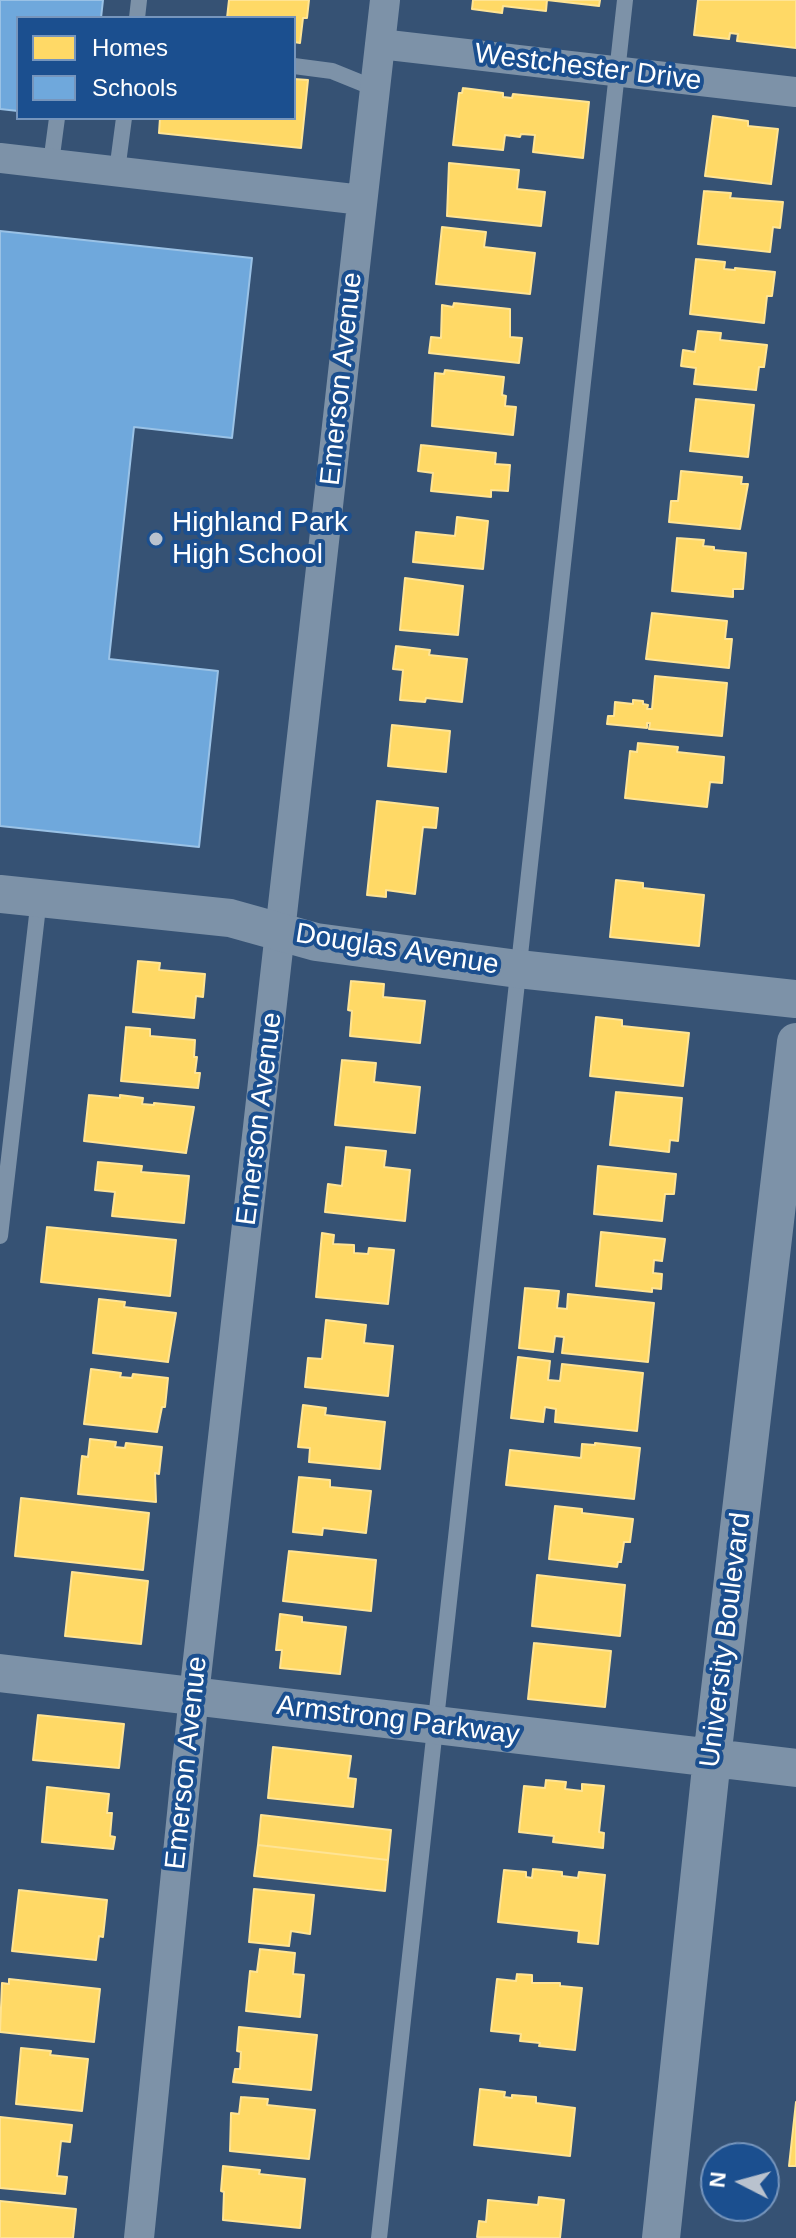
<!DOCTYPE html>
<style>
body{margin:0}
#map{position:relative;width:796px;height:2238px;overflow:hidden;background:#365274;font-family:Arial,sans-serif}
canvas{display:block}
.legend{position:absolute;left:16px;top:16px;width:280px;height:104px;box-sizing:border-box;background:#1b4f8f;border:2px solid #7695bc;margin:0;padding:10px 14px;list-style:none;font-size:24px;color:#fff}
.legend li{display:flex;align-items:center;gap:16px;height:40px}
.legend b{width:40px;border:2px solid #7695bc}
.north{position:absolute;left:700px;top:2142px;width:80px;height:80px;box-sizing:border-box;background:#1b4f8f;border:2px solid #7695bc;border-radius:50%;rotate:276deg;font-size:22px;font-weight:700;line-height:32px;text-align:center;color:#fff}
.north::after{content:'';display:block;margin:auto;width:28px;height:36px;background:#b9c2ce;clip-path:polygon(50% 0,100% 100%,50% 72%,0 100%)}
</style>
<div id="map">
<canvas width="796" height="2238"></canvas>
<ul class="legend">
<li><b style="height:22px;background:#ffd966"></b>Homes</li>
<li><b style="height:22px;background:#6fa8dc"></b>Schools</li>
</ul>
<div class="north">N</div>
</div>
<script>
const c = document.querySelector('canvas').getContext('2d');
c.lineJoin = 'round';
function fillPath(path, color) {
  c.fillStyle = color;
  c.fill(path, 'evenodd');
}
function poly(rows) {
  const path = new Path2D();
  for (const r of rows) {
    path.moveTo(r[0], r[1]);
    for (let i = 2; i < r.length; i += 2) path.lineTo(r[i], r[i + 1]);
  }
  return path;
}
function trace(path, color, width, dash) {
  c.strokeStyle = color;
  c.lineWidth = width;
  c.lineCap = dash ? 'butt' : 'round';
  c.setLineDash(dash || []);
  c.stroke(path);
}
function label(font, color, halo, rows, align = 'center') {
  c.font = font + ' Arial,sans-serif';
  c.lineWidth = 8;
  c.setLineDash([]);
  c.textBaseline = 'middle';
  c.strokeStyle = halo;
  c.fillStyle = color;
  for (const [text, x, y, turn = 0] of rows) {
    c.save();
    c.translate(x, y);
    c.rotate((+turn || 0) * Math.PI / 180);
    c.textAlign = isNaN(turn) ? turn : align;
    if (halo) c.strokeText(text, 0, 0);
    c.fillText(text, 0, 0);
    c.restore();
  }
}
const homes = poly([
 [229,0,309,0,307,18,303,18,300,43,294,42,294,18,227,18,229,0],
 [473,0,600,0,599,6,547,0,546,11,503,6,502,13,472,9,473,0],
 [698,0,796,0,796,48,737,41,738,34,730,33,729,39,694,35,698,0],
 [294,79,308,80,301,148,159,133,160,118,294,118,294,79],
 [463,88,503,93,503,97,512,98,513,94,589,102,583,158,533,152,535,135,521,134,520,137,505,135,503,150,453,145,459,93,462,93,463,88],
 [713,116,748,121,748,126,778,129,771,184,705,176,713,116],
 [449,163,519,170,517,189,545,192,541,226,447,216,449,163],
 [704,191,731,193,730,198,783,202,780,228,773,227,770,252,698,244,704,191],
 [442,227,486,232,484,247,535,253,530,294,436,284,442,227],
 [696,259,725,262,724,269,735,270,735,268,775,272,772,296,767,296,764,323,690,314,696,259],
 [454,303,510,309,510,337,522,338,519,363,429,353,431,337,441,338,442,305,453,307,454,303],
 [698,331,721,333,720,340,767,345,764,367,759,367,756,390,694,384,696,368,681,366,683,350,695,352,698,331],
 [445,370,504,377,502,395,506,396,505,406,516,407,513,435,432,426,435,373,444,374,445,370],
 [696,399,754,405,748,457,690,451,696,399],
 [421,445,496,453,495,464,510,465,508,491,491,490,491,497,431,491,433,473,418,471,421,445],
 [681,471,742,477,741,484,748,484,740,529,669,522,671,501,678,501,681,471],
 [457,517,488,521,483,569,413,562,416,532,455,536,457,517],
 [677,538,704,540,703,546,714,547,714,550,746,553,743,589,733,589,733,597,672,591,677,538],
 [405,578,463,586,458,635,400,630,405,578],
 [652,613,727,621,725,639,732,639,729,668,646,659,652,613],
 [396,646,430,650,429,655,467,659,462,702,426,698,425,702,400,700,403,670,393,669,396,646],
 [655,676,727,683,722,736,649,729,650,723,647,723,647,728,607,724,608,716,614,716,615,702,633,704,633,700,643,701,643,704,648,705,647,709,652,709,655,676],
 [392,725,450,731,446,772,388,766,392,725],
 [638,743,678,747,677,752,724,757,722,783,710,782,707,807,625,798,630,751,637,752,638,743],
 [377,801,438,808,436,828,423,827,415,894,386,890,386,897,367,895,377,801],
 [616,880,643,883,643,888,704,895,699,946,610,937,616,880],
 [138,961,160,963,159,970,205,974,203,997,196,996,194,1018,133,1012,138,961],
 [351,981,384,984,383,997,425,1001,420,1043,350,1036,352,1011,348,1010,351,981],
 [596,1017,622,1020,622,1026,689,1033,683,1086,590,1076,596,1017],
 [126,1027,150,1029,150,1036,195,1040,194,1057,197,1057,195,1073,200,1073,198,1088,121,1081,126,1027],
 [342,1060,376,1063,374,1082,420,1087,415,1133,335,1125,342,1060],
 [616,1092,682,1098,678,1141,670,1140,669,1152,610,1145,616,1092],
 [89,1095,120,1098,120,1095,143,1098,142,1104,154,1105,154,1103,194,1107,186,1153,84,1141,89,1095],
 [346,1147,386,1151,384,1167,410,1170,405,1221,325,1212,328,1184,342,1186,346,1147],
 [98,1162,142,1166,141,1172,189,1176,184,1223,112,1216,115,1192,95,1190,98,1162],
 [598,1166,676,1174,674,1194,665,1194,662,1221,594,1214,598,1166],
 [47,1227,176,1240,170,1296,41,1282,47,1227],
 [601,1232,665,1239,662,1261,654,1260,653,1273,662,1274,661,1289,652,1288,652,1292,596,1286,601,1232],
 [322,1233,334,1235,333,1244,354,1245,354,1253,368,1254,369,1248,394,1250,388,1304,316,1297,322,1233],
 [525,1288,559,1291,557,1308,567,1309,568,1294,654,1303,648,1362,562,1353,564,1337,555,1336,553,1352,519,1348,525,1288],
 [99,1299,125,1302,124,1307,176,1313,168,1362,93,1353,99,1299],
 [326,1320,366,1325,364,1343,393,1346,388,1396,305,1387,308,1358,322,1359,326,1320],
 [518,1357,550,1361,548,1380,560,1381,562,1364,643,1373,637,1431,555,1422,556,1409,545,1407,543,1422,511,1418,518,1357],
 [91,1369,121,1373,120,1377,132,1378,133,1374,168,1378,165,1407,162,1407,157,1432,84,1424,91,1369],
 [303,1405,326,1408,325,1415,385,1422,380,1469,309,1462,310,1448,298,1447,303,1405],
 [90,1439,116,1442,115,1447,125,1448,126,1443,162,1447,159,1474,155,1473,156,1502,78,1494,82,1456,88,1457,90,1439],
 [595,1443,640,1448,634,1499,506,1485,510,1450,581,1458,582,1444,595,1445,595,1443],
 [299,1477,330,1480,330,1487,371,1491,366,1533,323,1528,322,1535,293,1532,299,1477],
 [21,1498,149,1513,143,1570,15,1556,21,1498],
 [555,1506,582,1509,582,1513,633,1519,630,1542,624,1542,621,1562,618,1562,617,1567,549,1559,555,1506],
 [289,1551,376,1560,371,1611,283,1601,289,1551],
 [72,1572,148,1581,141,1644,65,1636,72,1572],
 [537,1575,625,1585,620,1636,532,1626,537,1575],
 [280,1614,302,1617,302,1622,346,1627,340,1674,280,1668,282,1650,276,1650,280,1614],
 [534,1643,611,1651,605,1707,528,1699,534,1643],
 [38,1715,124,1724,119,1768,33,1760,38,1715],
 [273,1747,351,1756,348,1778,356,1779,353,1807,268,1798,273,1747],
 [546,1780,566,1782,565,1789,582,1791,582,1784,604,1786,599,1832,604,1833,603,1848,553,1842,554,1836,519,1832,524,1786,545,1788,546,1780],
 [47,1787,109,1794,107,1813,112,1813,110,1836,115,1837,113,1849,42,1842,47,1787],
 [261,1815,391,1830,388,1860,258,1845,261,1815],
 [258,1845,388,1860,385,1891,254,1876,258,1845],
 [533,1869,562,1872,562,1876,578,1878,579,1872,605,1875,598,1944,578,1942,579,1931,498,1922,504,1870,526,1872,526,1877,532,1878,533,1869],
 [254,1889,314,1895,310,1934,291,1931,289,1946,249,1942,254,1889],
 [19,1890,107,1900,103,1937,99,1936,96,1960,12,1951,19,1890],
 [260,1949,295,1953,293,1974,304,1975,300,2017,246,2011,250,1971,257,1972,260,1949],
 [517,1974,532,1975,532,1983,560,1983,560,1986,582,1988,575,2050,539,2046,540,2043,520,2041,521,2034,491,2031,497,1979,516,1981,517,1974],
 [9,1979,100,1989,94,2042,0,2032,2,1983,9,1984,9,1979],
 [239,2027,317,2035,311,2090,233,2082,235,2069,240,2069,241,2052,237,2051,239,2027],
 [21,2048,51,2051,50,2055,88,2059,82,2111,16,2104,21,2048],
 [480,2089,505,2092,504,2097,512,2098,512,2095,536,2097,536,2103,575,2108,570,2156,474,2145,480,2089],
 [241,2097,268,2099,267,2105,315,2110,309,2159,230,2151,231,2113,239,2114,241,2097],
 [796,2102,796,2166,789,2166,796,2102],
 [0,2117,72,2125,70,2142,61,2141,57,2176,67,2177,65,2194,0,2188,0,2117],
 [223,2166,260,2170,259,2174,305,2179,300,2228,223,2220,224,2192,221,2191,223,2166],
 [539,2197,564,2200,560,2238,477,2237,479,2221,486,2222,488,2200,538,2205,539,2197],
 [0,2201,76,2209,73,2238,0,2238,0,2201]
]);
fillPath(homes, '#ffd966');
trace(homes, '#ffe494', 2);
const schools = poly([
 [0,0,103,0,101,18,18,18,18,111,0,109,0,0],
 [0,231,252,258,232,438,134,427,109,659,218,671,199,847,0,826,0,231]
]);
fillPath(schools, '#6fa8dc');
trace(schools, '#9ac2e6', 2);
trace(poly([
 [137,18,139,0],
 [294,66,332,71,374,88],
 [51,163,57,118],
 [117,171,124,118],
 [0,1236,39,898],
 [379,2238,625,0]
]), '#7d92a8', 16);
trace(poly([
 [380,44,796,92],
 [0,158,362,200],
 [139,2238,194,1695,385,0]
]), '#7d92a8', 30);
trace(poly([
 [0,894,230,918,316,942,518,969,796,999],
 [0,1673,796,1768],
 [661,2238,712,1758,796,1042]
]), '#7d92a8', 38);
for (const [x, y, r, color] of [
 [156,539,8,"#b9c2ce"]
]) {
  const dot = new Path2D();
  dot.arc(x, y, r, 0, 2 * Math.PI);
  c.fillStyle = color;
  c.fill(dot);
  trace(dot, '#1b4f8f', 3);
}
label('28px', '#fff', '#1b4f8f', [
 ["Westchester Drive",588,68,7],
 ["Emerson Avenue",342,379,-84],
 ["Douglas Avenue",397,950,9],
 ["Emerson Avenue",260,1119,-83],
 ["University Boulevard",726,1640,-83],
 ["Armstrong Parkway",398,1721,7],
 ["Emerson Avenue",187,1763,-84]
]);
label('28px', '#fff', '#1b4f8f', [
 ["Highland Park",172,523],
 ["High School",172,555]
], 'left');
</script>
